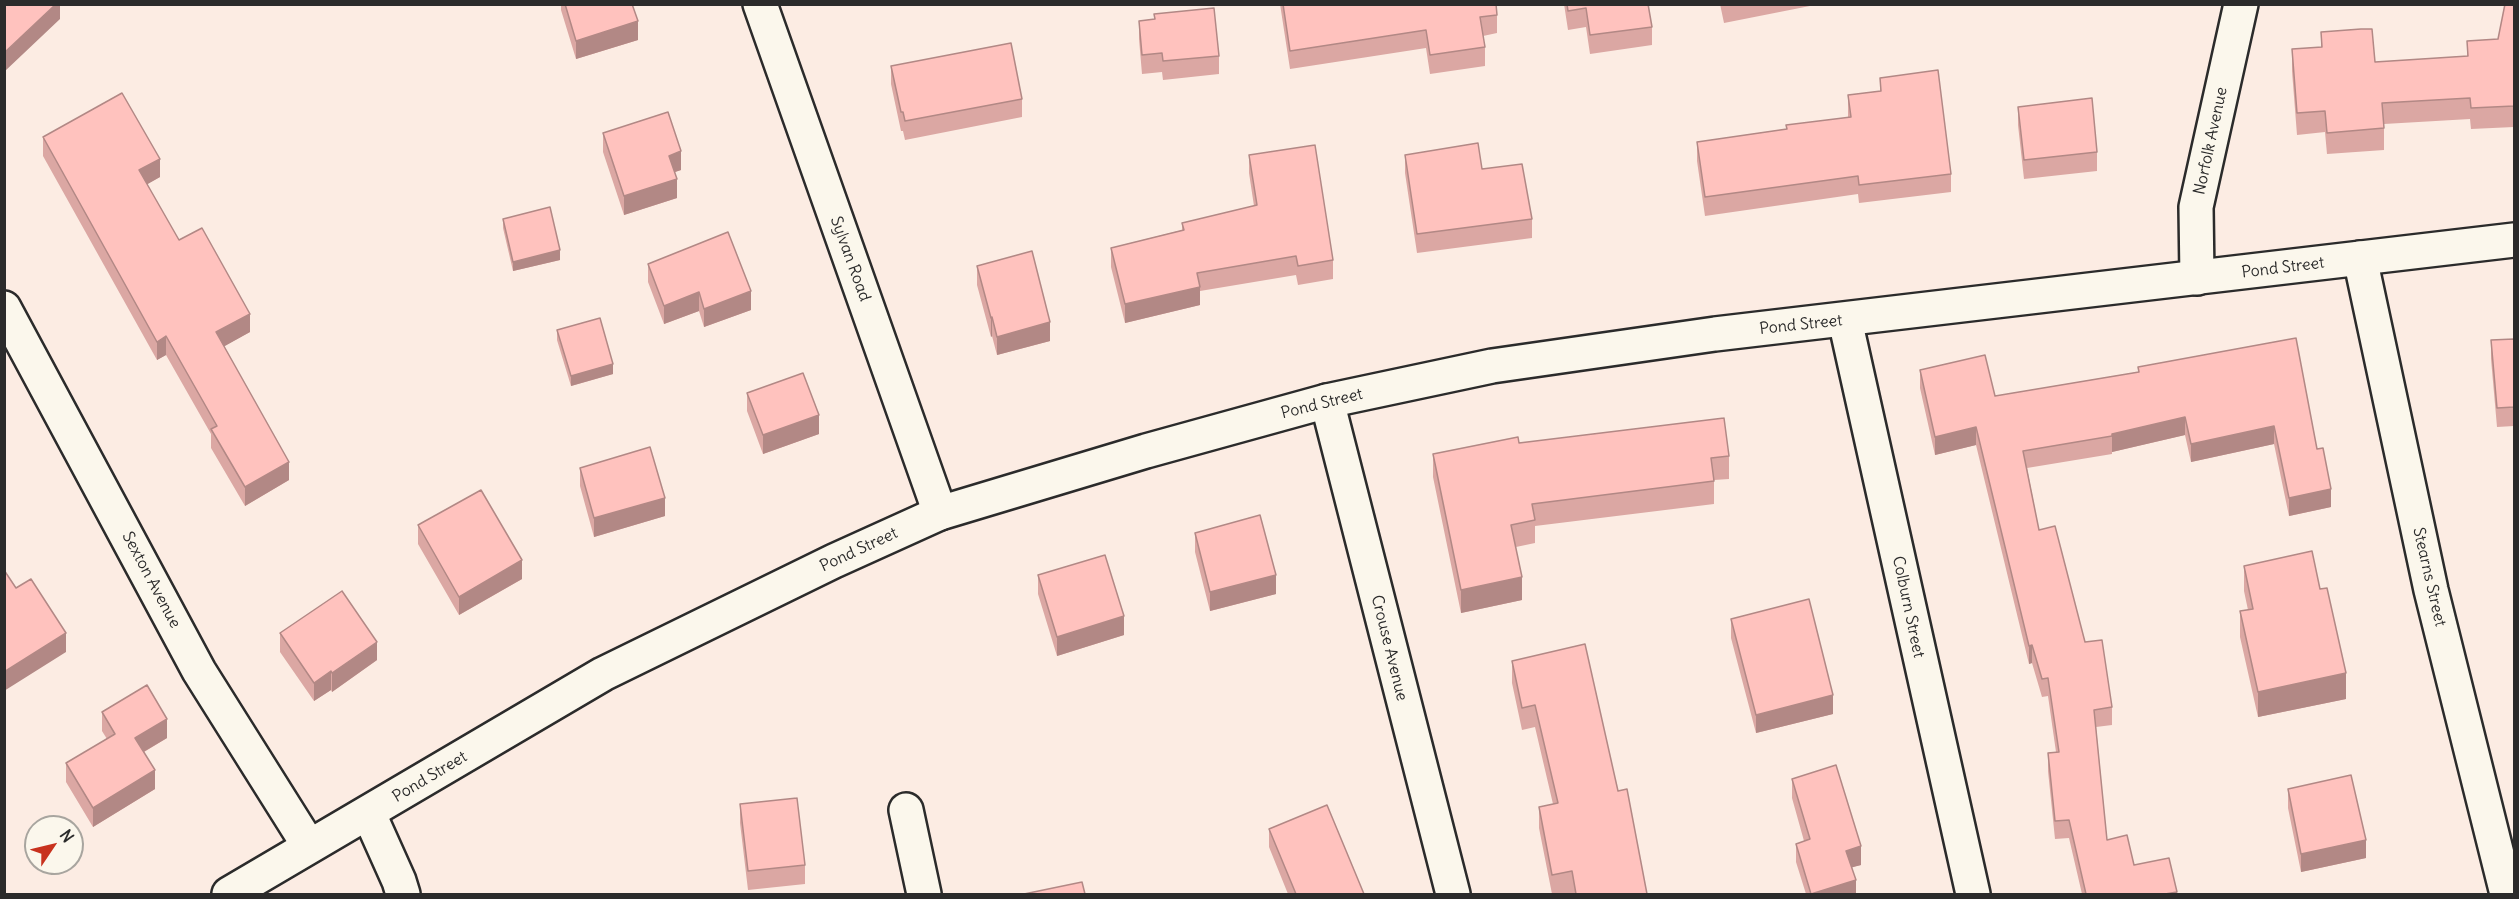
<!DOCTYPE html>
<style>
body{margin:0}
#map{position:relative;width:2519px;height:899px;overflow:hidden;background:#fcece3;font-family:Delius,sans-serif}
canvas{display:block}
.frame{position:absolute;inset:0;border:6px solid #2b2b2b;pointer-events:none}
.north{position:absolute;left:24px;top:815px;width:60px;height:60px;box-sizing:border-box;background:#fbf7ec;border:2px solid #a8a59f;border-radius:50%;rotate:55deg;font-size:16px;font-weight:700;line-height:24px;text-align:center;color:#2b2b2b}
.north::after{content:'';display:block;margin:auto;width:21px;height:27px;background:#c8321e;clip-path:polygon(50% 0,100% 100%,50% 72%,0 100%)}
</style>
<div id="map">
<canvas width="2519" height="899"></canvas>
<div class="frame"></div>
<div class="north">N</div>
</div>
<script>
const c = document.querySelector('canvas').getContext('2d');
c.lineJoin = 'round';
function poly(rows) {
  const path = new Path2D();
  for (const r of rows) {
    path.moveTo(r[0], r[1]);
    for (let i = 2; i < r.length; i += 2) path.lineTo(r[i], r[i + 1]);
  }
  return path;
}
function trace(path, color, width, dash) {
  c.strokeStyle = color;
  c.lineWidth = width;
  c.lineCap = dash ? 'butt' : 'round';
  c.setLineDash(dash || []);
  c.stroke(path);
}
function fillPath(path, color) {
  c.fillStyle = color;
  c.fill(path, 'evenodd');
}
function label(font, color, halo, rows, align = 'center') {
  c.font = font + ' Delius,sans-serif';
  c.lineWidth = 5;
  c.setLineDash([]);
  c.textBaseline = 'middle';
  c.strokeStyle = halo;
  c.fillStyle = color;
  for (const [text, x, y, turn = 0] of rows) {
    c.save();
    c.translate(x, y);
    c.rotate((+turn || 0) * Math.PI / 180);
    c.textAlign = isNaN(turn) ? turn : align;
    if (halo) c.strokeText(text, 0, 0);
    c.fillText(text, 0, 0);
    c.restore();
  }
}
const minor = poly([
 [760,4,940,513],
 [2360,258,2431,590,2507,894],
 [2197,278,2196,207,2241,4],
 [4,308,199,671,309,846],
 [1845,320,1973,894],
 [1327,401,1453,894],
 [906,810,924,894],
 [369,814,399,881,403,894]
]);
const tertiary = poly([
 [229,894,603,674,834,561,940,513,1146,451,1327,401,1492,366,1715,334,2514,240]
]);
trace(minor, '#2b2b2b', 38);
trace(tertiary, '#2b2b2b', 38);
trace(minor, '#fbf7ec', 33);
trace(tertiary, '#fbf7ec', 33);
fillPath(poly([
 [561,4,632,4,638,40,576,59,561,10],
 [1280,4,1496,4,1497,15,1497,33,1483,36,1485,47,1485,66,1430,74,1426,48,1290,69],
 [1564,4,1648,4,1652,27,1652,45,1590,54,1586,27,1568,30],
 [1720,4,1820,4,1724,23],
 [2514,4,2514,127,2471,129,2470,119,2384,124,2384,150,2327,154,2325,132,2297,135,2292,71,2292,49,2321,47,2321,32,2375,62,2467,56,2467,41,2498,39],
 [1154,14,1219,56,1219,74,1163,80,1162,72,1142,74,1139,39,1139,21,1154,19],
 [891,66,1022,99,1022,117,905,140,903,131,901,131,891,84],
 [1880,78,1951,174,1951,192,1859,203,1858,194,1705,216,1697,161,1697,142,1786,129,1848,117,1848,95,1880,91],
 [2018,107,2097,152,2097,171,2024,179,2018,125],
 [603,133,681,170,675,172,677,198,624,215,603,152],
 [43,137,160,177,147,184,179,240,250,332,224,346,289,480,245,506,211,448,211,434,166,355,157,360,43,156],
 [1249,155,1333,260,1333,279,1298,285,1296,275,1200,291,1200,305,1125,323,1111,267,1111,248,1182,230,1182,223,1254,206,1249,173],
 [1405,155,1482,169,1532,219,1532,238,1417,253,1405,173],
 [503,219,560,260,513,271,503,228],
 [648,264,751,310,704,327,699,311,664,324,648,282],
 [977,266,1050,341,997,355,992,336,991,337,977,285],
 [557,330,613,374,571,386,557,340],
 [2296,338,2317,449,2331,507,2289,516,2274,444,2191,462,2185,435,2112,452,2112,454,2027,468,2039,530,2112,707,2112,725,2096,727,2107,840,2134,865,2177,894,2082,894,2069,838,2055,839,2048,771,2048,753,2056,752,2048,696,2042,697,2032,663,2029,664,1976,445,1935,455,1920,388,1920,370,1995,396,2138,372,2138,367],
 [2514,339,2514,426,2497,427,2491,359,2491,340],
 [747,393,819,434,763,454,747,411],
 [1519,443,1729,456,1729,479,1714,480,1714,504,1535,526,1535,543,1516,547,1522,600,1461,613,1433,477,1433,454],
 [580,468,665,516,594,537,580,486],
 [418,525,522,579,459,615,418,544],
 [1195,533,1276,594,1210,611,1195,552],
 [2244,566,2320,589,2346,699,2258,717,2240,637,2240,611,2248,610,2244,591],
 [1038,575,1124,635,1057,656,1038,594],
 [1731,619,1833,714,1756,733,1731,638],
 [280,633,377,660,332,692,331,690,314,701,280,652],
 [1512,661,1618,791,1647,894,1572,894,1572,893,1566,894,1552,894,1539,828,1539,807,1553,804,1535,727,1522,730,1512,683],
 [102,712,167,738,144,752,155,789,93,827,66,782,66,763,107,739,102,731],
 [1792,779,1861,865,1852,867,1856,894,1806,894,1796,862,1796,844,1804,841,1792,798],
 [2288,789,2366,858,2301,872,2288,808],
 [740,804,805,865,805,884,748,890,740,823],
 [1269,829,1364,894,1288,894,1269,847]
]), '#dba7a3');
fillPath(poly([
 [56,4,60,4,60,19,4,72,4,53],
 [638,21,638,40,576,59,576,41],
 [681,151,681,170,669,174,669,156],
 [160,159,160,177,139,189,139,170],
 [677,179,677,198,624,215,624,196],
 [560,250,560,260,513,271,513,262],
 [1200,287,1200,305,1125,323,1125,304],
 [751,291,751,310,704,327,704,309],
 [699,292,699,311,664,324,664,306],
 [250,314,250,332,216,351,216,332],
 [992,317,992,336,991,337,991,318],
 [1050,322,1050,341,997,355,997,337],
 [166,336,166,355,157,360,157,342],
 [613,364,613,374,571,386,571,376],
 [819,415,819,434,763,454,763,435],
 [2185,417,2185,435,2112,452,2112,434],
 [2274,426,2274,444,2191,462,2191,444],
 [1976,427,1976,445,1935,455,1935,437],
 [289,462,289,480,245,506,245,487],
 [2331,489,2331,507,2289,516,2289,498],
 [665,498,665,516,594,537,594,518],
 [522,560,522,579,459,615,459,597],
 [1276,575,1276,594,1210,611,1210,592],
 [1522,577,1522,600,1461,613,1461,590],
 [1124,616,1124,635,1057,656,1057,637],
 [66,633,66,652,4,691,4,672],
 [377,642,377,660,332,692,332,673],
 [2032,645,2032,663,2029,664,2029,646],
 [331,671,331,690,314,701,314,683],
 [2346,673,2346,699,2258,717,2258,692],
 [1833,695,1833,714,1756,733,1756,715],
 [167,719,167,738,135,757,135,738],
 [155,770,155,789,93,827,93,808],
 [2366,840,2366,858,2301,872,2301,854],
 [1861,846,1861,865,1846,869,1846,851],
 [1856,880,1856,894,1811,894],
 [2177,892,2177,894,2165,894]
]), '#b28885');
const building = poly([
 [4,4,56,4,4,53,4,4],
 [565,4,632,4,638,21,576,41,565,4],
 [1283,4,1496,4,1497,15,1480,17,1485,47,1430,55,1426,30,1290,51,1283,4],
 [1567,4,1648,4,1652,27,1590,35,1586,8,1568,11,1567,4],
 [2505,4,2514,4,2514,106,2471,108,2470,98,2382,103,2384,128,2327,133,2325,111,2297,113,2292,49,2322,47,2321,32,2361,29,2372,29,2375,62,2468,56,2467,41,2498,39,2505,4],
 [1214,8,1219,56,1163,61,1162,53,1142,55,1139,21,1155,19,1154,14,1214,8],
 [1011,43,1022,99,905,121,903,112,901,112,891,66,1011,43],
 [1938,70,1951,174,1859,185,1858,176,1705,197,1697,142,1787,129,1786,125,1851,117,1848,95,1881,91,1880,78,1938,70],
 [122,93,160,159,139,170,179,240,202,228,250,314,216,332,289,462,245,487,211,429,217,426,166,336,157,342,43,137,122,93],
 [2092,98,2097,152,2024,160,2018,107,2092,98],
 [668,112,681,151,669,156,677,179,624,196,603,133,668,112],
 [1478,143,1482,169,1522,164,1532,219,1417,234,1405,155,1478,143],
 [1315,145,1333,260,1298,266,1296,256,1197,273,1200,287,1125,304,1111,248,1184,230,1182,223,1257,205,1249,155,1315,145],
 [550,207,560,250,513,262,503,219,550,207],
 [728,232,751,291,704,309,699,292,664,306,648,264,728,232],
 [1032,251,1050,322,997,337,992,317,991,318,977,266,1032,251],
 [600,318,613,364,571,376,557,330,600,318],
 [2296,338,2317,449,2323,448,2331,489,2289,498,2274,426,2191,444,2185,417,2112,434,2112,436,2023,451,2039,530,2055,526,2085,642,2102,640,2112,707,2094,710,2107,840,2127,835,2134,865,2169,858,2177,892,2165,894,2086,894,2069,820,2055,821,2048,753,2059,752,2048,678,2042,679,2032,645,2029,646,1976,427,1935,437,1920,370,1985,355,1995,396,2139,372,2138,367,2296,338],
 [2514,339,2514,407,2497,408,2491,340,2514,339],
 [803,373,819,415,763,435,747,393,803,373],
 [1724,418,1729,456,1711,458,1714,481,1532,504,1535,520,1511,525,1522,577,1461,590,1433,454,1518,437,1519,443,1724,418],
 [650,447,665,498,594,518,580,468,650,447],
 [481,490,522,560,459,597,418,525,481,490],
 [1260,515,1276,575,1210,592,1195,533,1260,515],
 [2312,551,2320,589,2327,588,2346,673,2258,692,2240,611,2253,609,2244,566,2312,551],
 [1105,555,1124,616,1057,637,1038,575,1105,555],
 [4,570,16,588,31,579,66,633,4,672,4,570],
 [342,591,377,642,332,673,331,671,314,683,280,633,342,591],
 [1809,599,1833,695,1756,715,1731,619,1809,599],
 [1585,644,1618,791,1627,789,1647,894,1576,894,1572,871,1552,875,1539,807,1558,803,1535,705,1522,708,1512,661,1585,644],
 [147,685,167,719,135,738,155,770,93,808,66,763,115,734,102,712,147,685],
 [1836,765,1861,846,1846,851,1856,880,1811,894,1796,844,1810,839,1792,779,1836,765],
 [2351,775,2366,840,2301,854,2288,789,2351,775],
 [797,798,805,865,748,871,740,804,797,798],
 [1327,805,1364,894,1296,894,1269,829,1327,805],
 [1082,882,1085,894,1024,894,1082,882]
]);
fillPath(building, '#ffc2be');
trace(building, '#b28885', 1.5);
label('16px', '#2b2b2b', '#fbf7ec', [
 ["Norfolk Avenue",2211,141,-78],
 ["Sylvan Road",850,259,70],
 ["Pond Street",2283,268,-7],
 ["Pond Street",1801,325,-6],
 ["Pond Street",1322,404,-14],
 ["Pond Street",859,550,-25],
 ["Stearns Street",2429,577,77],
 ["Sexton Avenue",151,580,62],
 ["Colburn Street",1908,607,78],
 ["Crouse Avenue",1389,648,76],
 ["Pond Street",430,777,-31]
]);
</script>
